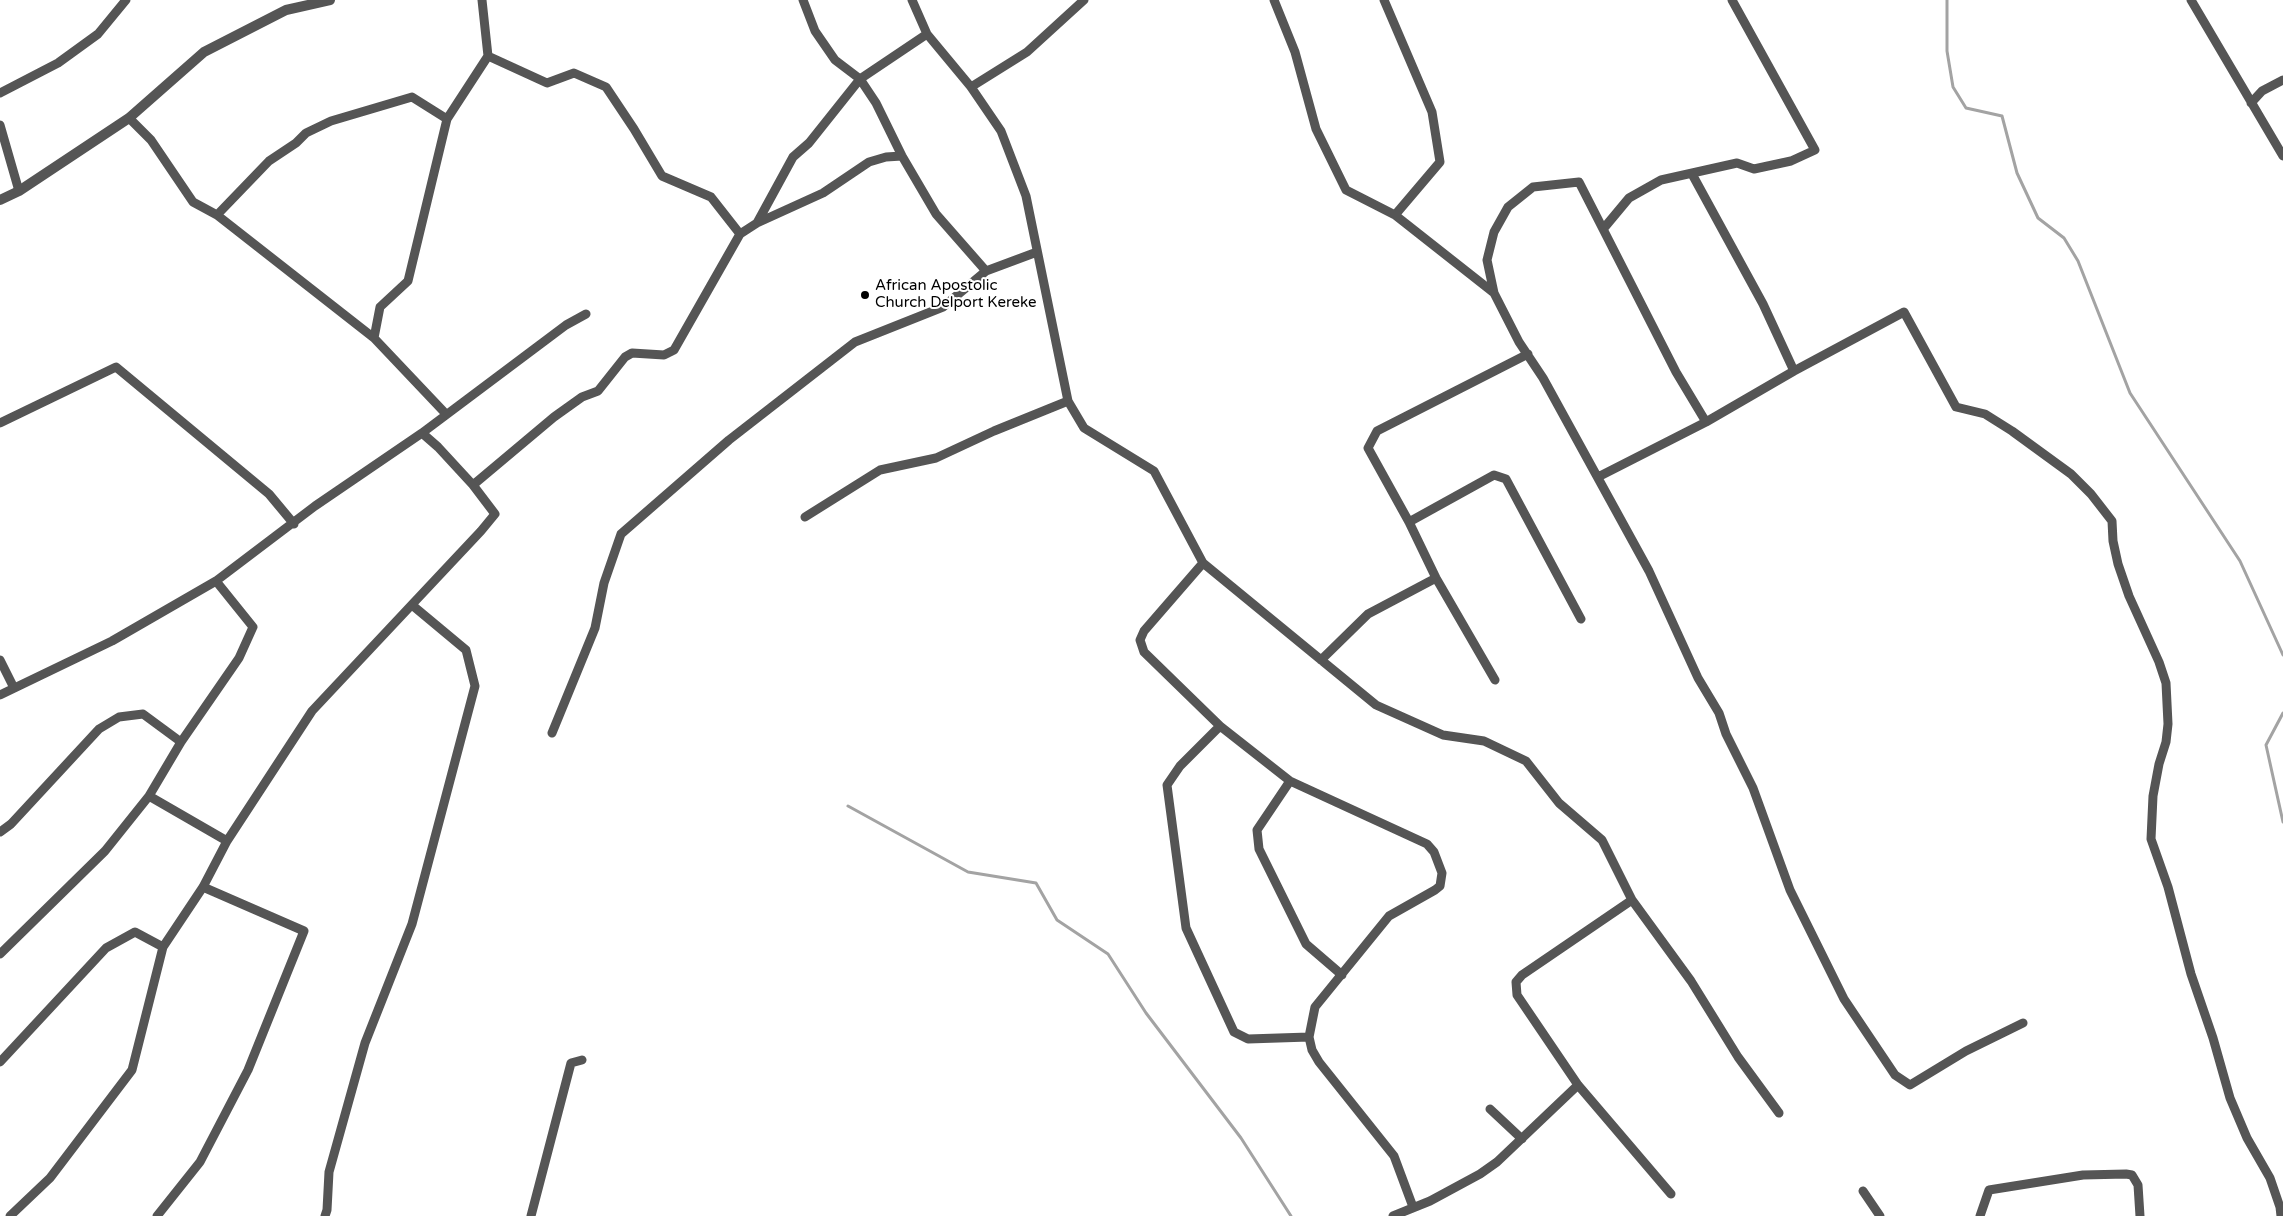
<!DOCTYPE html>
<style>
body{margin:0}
canvas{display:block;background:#fff}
</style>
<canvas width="2283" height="1216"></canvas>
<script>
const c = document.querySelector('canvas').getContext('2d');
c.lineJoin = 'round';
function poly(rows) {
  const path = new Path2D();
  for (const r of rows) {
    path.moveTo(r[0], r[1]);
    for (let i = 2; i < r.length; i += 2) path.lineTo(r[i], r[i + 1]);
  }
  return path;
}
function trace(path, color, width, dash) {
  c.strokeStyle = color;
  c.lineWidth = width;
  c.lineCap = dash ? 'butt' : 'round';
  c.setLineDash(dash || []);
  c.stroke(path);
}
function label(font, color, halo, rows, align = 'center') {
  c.font = font + ' "Varela Round",sans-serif';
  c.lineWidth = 4;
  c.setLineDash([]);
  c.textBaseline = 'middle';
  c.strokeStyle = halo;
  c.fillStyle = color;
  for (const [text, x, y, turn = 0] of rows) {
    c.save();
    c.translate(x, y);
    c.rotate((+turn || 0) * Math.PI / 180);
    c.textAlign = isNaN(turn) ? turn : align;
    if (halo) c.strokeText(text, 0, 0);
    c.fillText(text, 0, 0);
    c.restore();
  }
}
trace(poly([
 [1947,0,1947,51,1953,87,1966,108,2002,116,2017,173,2038,218,2064,238,2078,261,2130,393,2240,561,2283,655],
 [2283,713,2266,745,2283,822],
 [848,806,968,872,1036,883,1057,920,1108,954,1146,1013,1241,1138,1291,1216]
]), '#a3a3a3', 3);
trace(poly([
 [803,0,815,31,835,60,860,79,876,103,902,156,936,214,986,271],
 [912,0,927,34,971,87,1001,131,1026,196,1068,401,1084,428,1154,471,1203,563,1376,705,1443,735,1484,741,1526,761,1559,803,1602,840,1632,900,1691,981,1738,1057,1779,1113],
 [1274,0,1295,52,1316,129,1346,190,1395,215,1494,293,1519,342,1543,378,1649,571,1698,678,1719,713,1726,734,1753,788,1790,890,1844,999,1895,1075,1910,1085,1966,1051,2023,1023],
 [1384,0,1432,112,1440,162,1395,215],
 [2191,0,2283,156],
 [488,56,547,83,574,73,606,87,634,129,662,176,711,197,740,234],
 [971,87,1027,52,1084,0],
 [0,93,58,63,98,34,126,0],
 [2251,103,2262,91,2283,80],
 [129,118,151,140,193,202,217,215,374,338,446,414],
 [0,125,19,191],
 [1692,174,1763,304,1794,371],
 [217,215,269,161,296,143,306,133,331,121,412,97,447,119],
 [757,223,793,157,809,143,860,79,927,34],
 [1604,228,1629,198,1661,180,1737,163,1754,169,1791,161,1815,150,1732,0],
 [1494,293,1487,260,1494,232,1508,207,1533,187,1579,182,1676,372,1706,422],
 [374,338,380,307,408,281,447,119,488,56,482,0],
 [0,423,116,367,269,494,294,524],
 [1598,477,1706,422,1794,371,1904,312,1956,407,1985,414,2012,431,2071,474,2091,494,2112,521,2113,541,2118,564,2129,596,2159,662,2166,683,2168,724,2166,742,2159,764,2153,796,2151,839,2168,887,2191,974,2213,1038,2230,1098,2247,1138,2270,1178,2280,1207,2281,1216],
 [473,485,554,417,582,397,598,391,625,357,632,353,664,355,674,350,740,234,757,223,823,193,869,162,886,157,902,156],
 [805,517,880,470,936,458,994,431,1068,401],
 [1409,522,1494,475,1506,479,1581,619],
 [1203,563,1144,631,1140,640,1144,652,1220,726,1290,781,1427,844,1434,852,1442,873,1440,886,1435,890,1389,916,1315,1007,1309,1037,1312,1050,1319,1062,1394,1156,1413,1207],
 [0,660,14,688],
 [1321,660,1368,614,1436,578],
 [1495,680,1436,578,1409,522,1368,448,1377,431,1528,354],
 [0,695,112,641,216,581,315,506,422,433,566,325,586,314],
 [1220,726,1180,766,1167,785,1186,928,1234,1032,1248,1039,1309,1037],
 [552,733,595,628,604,583,621,534,729,440,855,342,943,307,986,271,1037,252],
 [1290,781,1257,830,1259,849,1306,944,1342,975],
 [149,796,227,841],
 [0,832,11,824,99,729,119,717,143,714,181,742],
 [1632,900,1522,975,1516,982,1517,995,1578,1085,1671,1194],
 [0,954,105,851,149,796,181,742,239,658,253,627,216,581],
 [0,1062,106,948,135,932,163,947],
 [1490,1109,1522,1139],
 [1863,1191,1880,1216],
 [10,1216,50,1178,132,1070,163,947,203,887,227,841,312,711,481,531,495,514,473,485,438,447,422,433],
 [157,1216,200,1162,248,1070,304,931,203,887],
 [325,1216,327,1210,329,1172,365,1043,412,924,475,686,466,650,412,605],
 [531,1216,571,1063,582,1060],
 [1393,1216,1430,1201,1480,1174,1497,1162,1578,1085],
 [1980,1216,1989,1190,2083,1175,2126,1174,2132,1175,2138,1185,2140,1216]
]), '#555', 9);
trace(poly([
 [0,200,19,191,129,118,204,52,286,10,330,0]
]), '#555', 10);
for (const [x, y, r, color] of [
 [865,295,5,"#000"]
]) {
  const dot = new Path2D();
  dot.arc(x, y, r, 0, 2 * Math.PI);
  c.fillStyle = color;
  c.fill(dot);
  trace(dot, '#fff', 2);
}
label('15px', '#000', '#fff', [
 ["African Apostolic",875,286],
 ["Church Delport Kereke",875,303]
], 'left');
</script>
